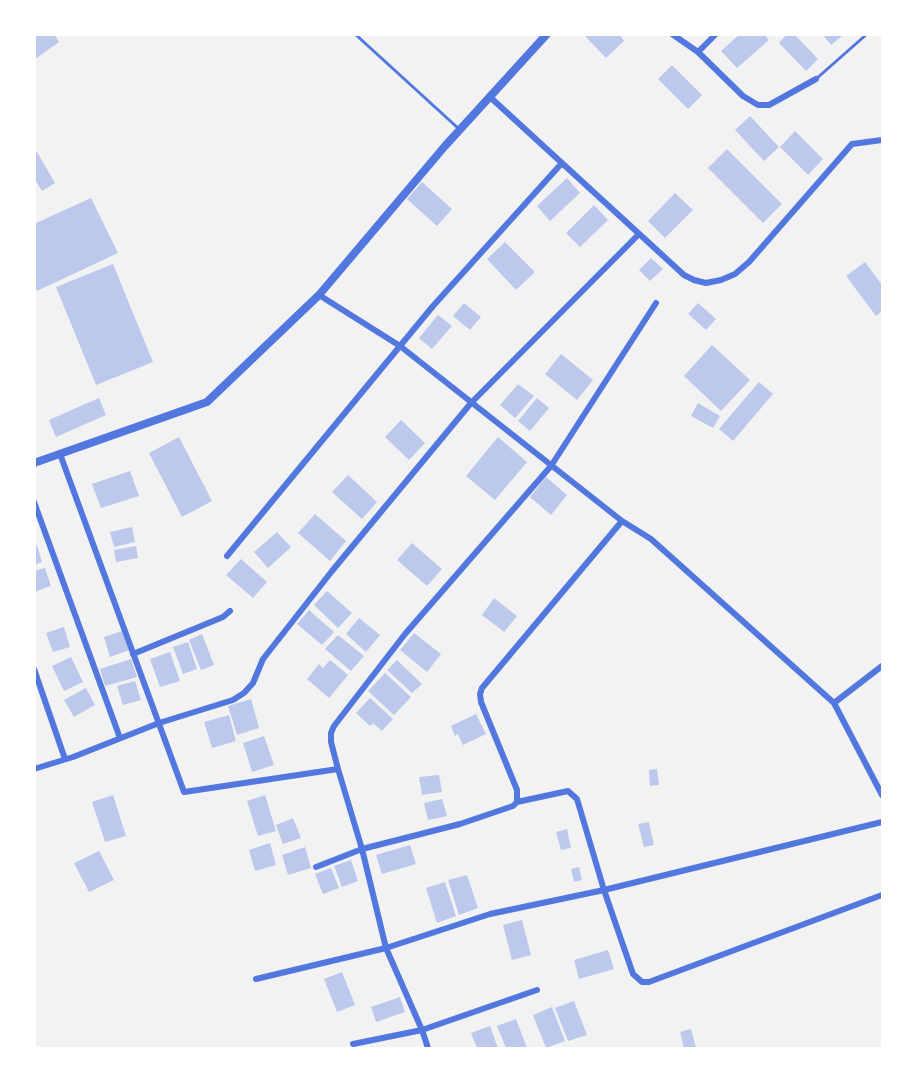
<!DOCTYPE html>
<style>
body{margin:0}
#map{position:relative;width:917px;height:1083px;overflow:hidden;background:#f2f2f2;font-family:Karla,sans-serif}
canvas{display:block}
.frame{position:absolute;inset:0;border:36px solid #fff;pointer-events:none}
</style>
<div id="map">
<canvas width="917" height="1083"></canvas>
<div class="frame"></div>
</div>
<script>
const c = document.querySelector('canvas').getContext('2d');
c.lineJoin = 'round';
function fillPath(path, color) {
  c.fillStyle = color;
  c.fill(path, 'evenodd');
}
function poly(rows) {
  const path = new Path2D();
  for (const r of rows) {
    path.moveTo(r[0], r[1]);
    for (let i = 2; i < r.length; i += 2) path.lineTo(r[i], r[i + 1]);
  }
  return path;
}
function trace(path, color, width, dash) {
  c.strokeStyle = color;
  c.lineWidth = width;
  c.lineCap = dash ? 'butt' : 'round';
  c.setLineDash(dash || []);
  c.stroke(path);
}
fillPath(poly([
 [34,34,54,34,59,42,34,60],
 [583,34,619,34,624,41,606,58],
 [740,34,764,34,769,40,737,68,721,51],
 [787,34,794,34,818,59,806,71,779,43],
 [822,34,841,34,842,36,831,45],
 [672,65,702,95,688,109,658,79],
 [750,116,779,147,764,161,735,130],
 [795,131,823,159,808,175,780,147],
 [727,149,782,204,763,223,708,168],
 [37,152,55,183,42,191,34,178,34,153],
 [567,178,580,193,550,221,537,206],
 [422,182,452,209,437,226,407,199],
 [675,193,693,210,665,238,648,221],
 [91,198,118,253,37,291,34,287,34,224],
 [594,205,608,220,580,247,566,233],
 [505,242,535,272,516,290,487,259],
 [651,258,663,269,650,281,639,270],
 [865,262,882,285,882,311,876,316,846,276],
 [113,264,153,362,96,385,56,287],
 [464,303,481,317,470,330,453,316],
 [698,303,716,319,706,330,688,314],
 [438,315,452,326,432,349,419,338],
 [712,345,750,380,721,411,684,376],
 [561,354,593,380,577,400,545,374],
 [759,382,773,394,733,441,719,429],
 [518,384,534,396,515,418,500,405],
 [99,398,106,415,56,437,49,420],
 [537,398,549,408,530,431,518,421],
 [698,403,720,416,713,428,691,416],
 [401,420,425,443,409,460,385,437],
 [179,437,212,501,182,517,149,453],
 [498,437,527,462,495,500,466,476],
 [130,471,139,496,101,508,92,484],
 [348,475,377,502,362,519,332,492],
 [546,477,567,495,551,515,530,497],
 [315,514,346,541,330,561,298,533],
 [132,527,135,542,114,547,110,532],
 [277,532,291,547,268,568,254,552],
 [412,543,442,569,427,586,397,560],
 [37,545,42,562,34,565,34,546],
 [136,546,138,558,116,562,114,550],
 [241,559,267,582,253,598,226,575],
 [45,568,51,586,34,592,34,571],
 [327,591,352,613,338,628,314,605],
 [494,598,517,616,504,632,482,615],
 [309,610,334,632,322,645,297,624],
 [359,618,380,635,366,652,346,634],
 [64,627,70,647,53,652,46,633],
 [122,631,129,650,110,657,104,637],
 [414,633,441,654,427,672,400,650],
 [202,634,214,665,201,670,189,640],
 [338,635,364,656,351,671,325,649],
 [188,642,197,669,183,674,173,647],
 [170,652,180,681,160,687,150,659],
 [71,657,83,682,64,691,52,666],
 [131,659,137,677,105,686,100,669],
 [330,660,348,675,329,698,307,679,319,664,323,668],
 [397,660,422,684,412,693,387,670],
 [385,673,411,697,394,715,368,691],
 [135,681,141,700,123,705,117,686],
 [86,688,95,705,74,717,64,700],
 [370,698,393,719,382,731,373,723,370,726,356,713],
 [251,699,259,728,237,735,228,706],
 [476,714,486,734,463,745,458,734,455,736,451,726],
 [229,715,236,741,212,748,204,722],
 [264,736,274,765,252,772,243,743],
 [657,769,659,785,650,786,649,770],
 [439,775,442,792,422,795,419,777],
 [113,795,126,836,105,842,92,802],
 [265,795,276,831,258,836,247,801],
 [442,799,447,816,428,820,424,803],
 [293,818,301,838,283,844,276,825],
 [649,822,654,845,644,847,638,824],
 [567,829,571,848,561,850,556,832],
 [270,843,276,865,255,871,249,850],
 [410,845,416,864,382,874,376,855],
 [305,847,311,868,288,875,282,855],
 [99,851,114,880,89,892,74,863],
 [351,860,358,881,342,887,334,866],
 [579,867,582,880,574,882,571,869],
 [331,868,339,888,323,894,315,874],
 [467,875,478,908,459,915,448,880],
 [445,882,456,916,437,923,426,888],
 [522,920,531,955,512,960,503,925],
 [608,950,614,969,579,979,574,960],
 [342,972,355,1005,337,1012,324,979],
 [400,997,405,1012,376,1022,371,1007],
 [574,1001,587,1035,568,1041,555,1008],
 [552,1007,565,1041,546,1048,533,1015],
 [516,1019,527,1048,506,1048,497,1026],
 [490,1026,498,1048,477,1048,471,1033],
 [691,1029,696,1048,684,1048,680,1032]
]), '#bdc9ec');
trace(poly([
 [355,34,459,129],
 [816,79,867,34]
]), '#5277de', 3);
trace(poly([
 [672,34,698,52,743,96,758,105,769,105,816,79],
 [698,52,716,34],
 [490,97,684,275,694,280,706,283,721,280,735,274,749,262,852,144,882,140],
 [319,295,400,346,622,521,651,539,834,703],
 [60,454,184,792,338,769,362,849,386,948,422,1030,428,1048],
 [34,502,120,738],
 [227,556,433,306,562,163],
 [133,654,223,617,230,611],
 [882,666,834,703,882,795],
 [34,669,65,759],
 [34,769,73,757,159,723,233,700,244,693,253,683,263,659,332,571,471,403,639,234],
 [338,769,331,742,331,733,334,726,405,634,551,466,656,303],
 [517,802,568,791,577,799,604,890,633,974,642,982,649,982,882,895],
 [316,867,362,849,460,824,513,806,517,802,517,790,481,702,480,694,482,688,622,521],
 [256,979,386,948,490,914,604,890,882,822],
 [353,1044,422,1030,537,990]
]), '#5277de', 6);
trace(poly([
 [34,463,207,402,319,295,445,146,547,34]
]), '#5277de', 8);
</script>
